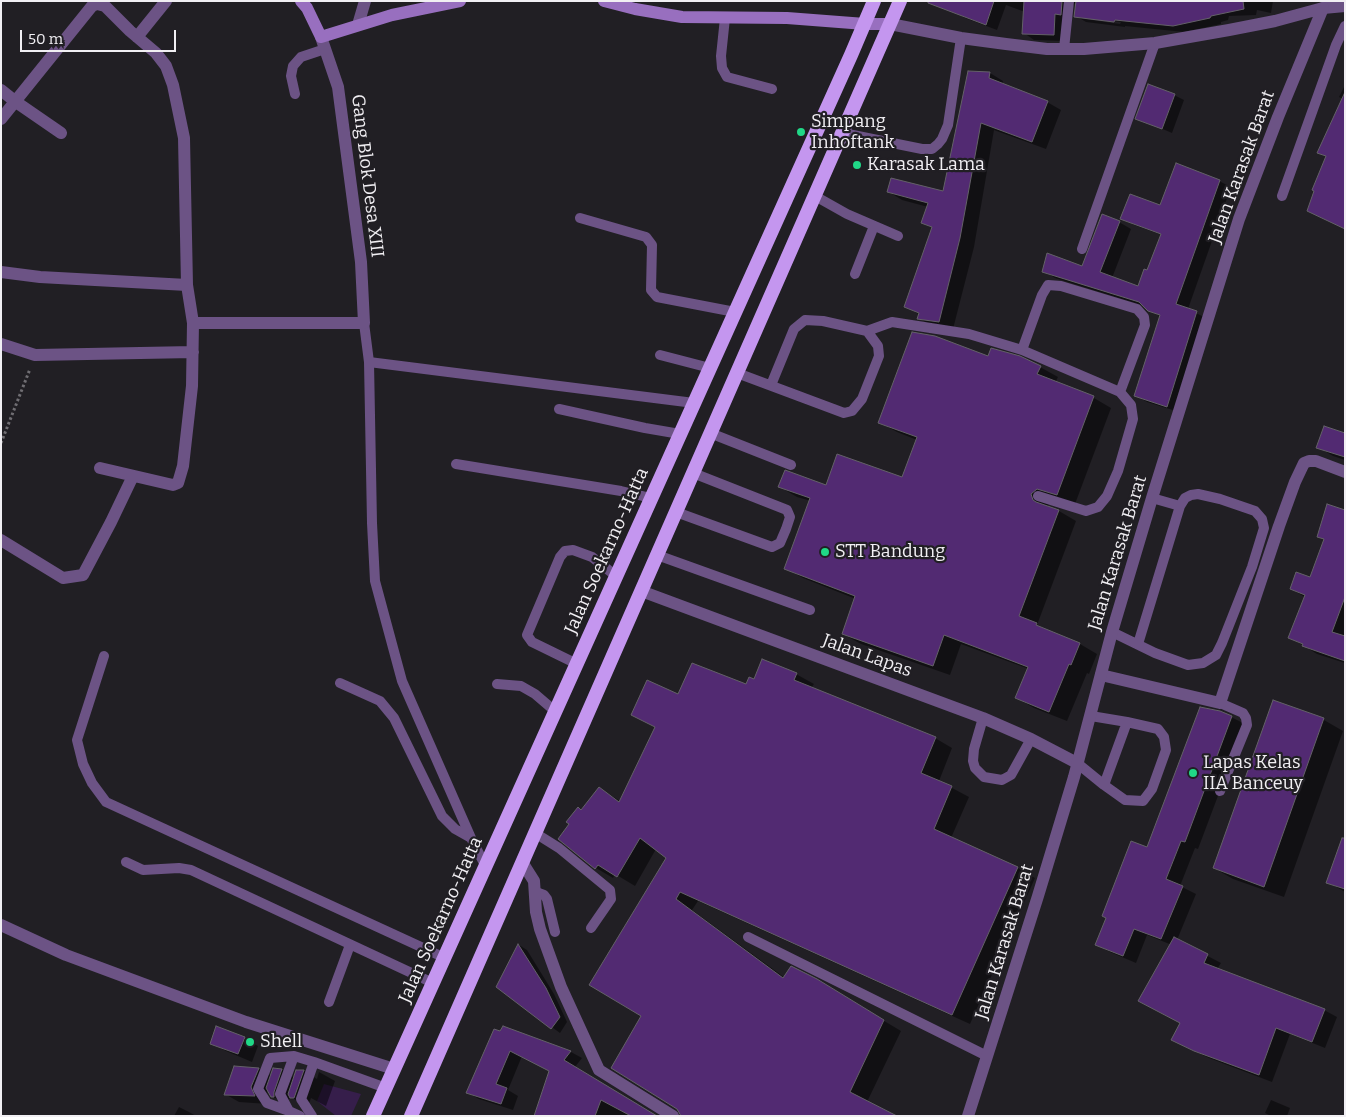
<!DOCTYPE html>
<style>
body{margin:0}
#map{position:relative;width:1346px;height:1117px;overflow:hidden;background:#211f24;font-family:Bitter,serif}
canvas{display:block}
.frame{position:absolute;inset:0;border:2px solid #f1eff3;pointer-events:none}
.scale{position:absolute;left:20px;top:30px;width:156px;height:22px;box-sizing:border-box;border:2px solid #f1eff3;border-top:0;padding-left:6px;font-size:15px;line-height:18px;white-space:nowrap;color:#f1eff3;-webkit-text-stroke:4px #211f24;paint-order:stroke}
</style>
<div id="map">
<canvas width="1346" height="1117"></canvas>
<div class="frame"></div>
<div class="scale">50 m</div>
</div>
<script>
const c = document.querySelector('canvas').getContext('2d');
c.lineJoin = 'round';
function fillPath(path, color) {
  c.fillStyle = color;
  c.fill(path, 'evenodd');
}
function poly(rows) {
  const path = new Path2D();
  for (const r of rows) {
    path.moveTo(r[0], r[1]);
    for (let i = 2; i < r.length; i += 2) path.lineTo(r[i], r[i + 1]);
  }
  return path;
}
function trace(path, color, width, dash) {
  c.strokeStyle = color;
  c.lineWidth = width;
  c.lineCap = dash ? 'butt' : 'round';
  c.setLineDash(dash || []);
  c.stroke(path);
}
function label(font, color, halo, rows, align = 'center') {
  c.font = font + ' Bitter,serif';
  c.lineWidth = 4.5;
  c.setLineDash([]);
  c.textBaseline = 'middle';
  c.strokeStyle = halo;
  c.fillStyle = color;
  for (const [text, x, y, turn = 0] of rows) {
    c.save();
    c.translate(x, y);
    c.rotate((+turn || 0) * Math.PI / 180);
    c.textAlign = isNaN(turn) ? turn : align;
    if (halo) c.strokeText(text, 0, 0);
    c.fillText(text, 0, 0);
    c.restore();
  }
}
fillPath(poly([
 [324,1084,361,1094,351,1116,336,1116,317,1101]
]), '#361e4b');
fillPath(poly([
 [958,1,1273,1,1271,13,1257,10,1256,15,1229,16,1228,20,1221,22,1221,24,1184,32,1125,26,1125,27,1086,22,1076,16,1076,2,1073,6,1064,41,1034,40,1024,33,1025,12,1006,5,997,30,965,18,954,12],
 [1085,17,1121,22,1120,24,1085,19],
 [990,73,1003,81,1002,85,1047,102,1061,110,1046,149,994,130,974,247,953,329,932,326,919,318,920,315,905,306,933,228,923,223,928,207,902,200,889,192,944,192],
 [1345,85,1345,229,1308,210,1327,157,1319,153,1343,99,1339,97],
 [1174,95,1184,100,1172,133,1137,118],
 [1219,181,1231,187,1188,309,1208,319,1179,412,1147,402,1135,395,1161,317,1145,306,1055,278,1044,271,1083,267,1119,222,1131,229,1112,278,1139,288,1148,272,1162,235,1134,225,1122,218,1160,207],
 [989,358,1040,367,1058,377,1055,383,1094,398,1111,408,1075,504,1055,498,1048,505,1049,508,1059,511,1076,521,1037,625,1050,632,1080,644,1097,654,1089,674,1087,673,1067,721,1034,708,1017,698,1029,669,961,644,950,675,861,644,843,634,856,599,803,578,785,568,811,501,797,497,780,487,827,486,902,479,917,440,897,432,879,422],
 [1345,434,1345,460,1333,456,1318,447],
 [1345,511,1345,663,1317,654,1290,637,1305,597,1291,589,1311,579,1325,540,1319,536],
 [796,674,814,684,811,688,935,738,952,748,939,781,969,797,951,838,1018,868,1035,878,970,1024,698,901,692,910,785,978,834,991,901,1031,867,1102,642,1016,668,858,656,849,635,886,615,874,613,878,596,868,559,838,599,788,620,801,656,728,633,715,679,696,747,685,755,681],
 [1273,702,1324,720,1343,731,1284,897,1233,879,1214,868],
 [1231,717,1245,724,1198,849,1195,848,1180,886,1196,894,1177,940,1221,963,1217,969,1324,1010,1337,1017,1325,1048,1290,1034,1272,1082,1209,1058,1186,1047,1172,945,1147,935,1136,963,1110,952,1097,945,1148,849],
 [1345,842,1345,892,1328,882],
 [519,945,527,950,554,994,567,1022,560,1033,497,987],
 [503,1027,571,1052,582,1058,575,1067,655,1116,535,1116,550,1071,522,1056,508,1090,518,1096,513,1110,479,1099,468,1093],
 [244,1038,258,1046,252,1062,226,1051,211,1043],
 [259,1069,272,1076,282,1070,295,1078,304,1071,317,1079,319,1072,335,1081,326,1106,311,1098,308,1106,305,1106,291,1097,290,1095,287,1105,272,1096,268,1089,265,1096,268,1104,239,1102,225,1094],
 [1271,1100,1290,1108,1287,1116,1271,1116,1265,1113],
 [179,1107,189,1112,196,1116,174,1116]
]), '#0007');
const building = poly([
 [928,1,994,1,986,25,928,3,928,1],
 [1024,1,1062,1,1061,15,1055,14,1054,35,1022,34,1024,1],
 [1076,1,1243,1,1244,9,1211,16,1210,18,1173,26,1115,20,1114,22,1074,17,1076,1],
 [968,71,990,72,989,78,1048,101,1032,142,981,123,960,238,939,322,917,319,919,313,904,307,932,227,921,223,928,203,887,192,891,178,943,191,968,71],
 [1148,84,1175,94,1162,129,1135,119,1148,84],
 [1345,92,1345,229,1307,211,1314,191,1312,190,1326,156,1317,153,1345,92],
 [1176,163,1220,180,1176,304,1197,311,1167,407,1134,396,1160,315,1148,311,1139,302,1042,272,1047,253,1082,266,1102,214,1120,221,1100,272,1138,286,1144,269,1147,270,1161,234,1120,219,1130,194,1160,205,1176,163],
 [912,332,935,336,988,356,991,348,1020,356,1041,366,1037,374,1094,396,1057,495,1037,489,1031,494,1033,500,1036,502,1059,510,1019,616,1037,623,1036,625,1080,643,1071,665,1069,664,1049,712,1015,698,1028,667,944,635,933,666,842,634,855,596,784,569,810,498,778,487,785,470,826,485,837,454,902,477,917,437,878,423,912,332],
 [1324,426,1345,433,1345,457,1316,448,1324,426],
 [1327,504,1345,510,1345,597,1332,632,1345,636,1345,661,1302,646,1303,644,1288,638,1305,595,1290,589,1296,572,1310,577,1324,539,1317,537,1327,504],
 [762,659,797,673,794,680,936,737,921,773,952,786,934,829,1018,867,952,1015,680,892,676,899,783,978,791,966,817,979,884,1020,850,1092,897,1116,681,1116,677,1109,611,1068,641,1016,589,985,666,858,640,838,617,877,598,865,595,869,558,839,569,824,566,822,578,807,581,810,599,787,619,802,655,727,631,715,647,680,678,694,692,663,746,684,749,677,754,679,762,659],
 [1273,700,1324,718,1264,887,1213,868,1273,700],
 [1200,707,1220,711,1232,716,1185,842,1181,841,1166,879,1183,886,1161,939,1134,929,1123,956,1095,945,1106,918,1102,916,1131,841,1147,847,1200,707],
 [1342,838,1345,838,1345,889,1326,883,1342,838],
 [1174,937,1208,954,1204,963,1325,1009,1312,1042,1276,1028,1259,1075,1194,1051,1171,1040,1180,1023,1138,1001,1174,937],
 [518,944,546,988,560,1017,551,1029,496,987,518,944],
 [216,1026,245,1037,238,1054,210,1044,216,1026],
 [503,1026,571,1051,564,1060,657,1116,631,1116,601,1100,595,1116,534,1116,549,1071,510,1051,496,1084,507,1088,501,1104,466,1093,494,1029,500,1031,503,1026],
 [234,1066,259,1068,251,1087,255,1096,224,1095,234,1066],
 [273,1068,282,1069,274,1092,274,1097,271,1097,266,1088,273,1068],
 [296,1070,304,1070,294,1098,290,1098,288,1094,296,1070]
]);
fillPath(building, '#522a72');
trace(building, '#646168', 1);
trace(poly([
 [1,443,30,369]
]), '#706e73', 3, [2.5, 2.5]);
trace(poly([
 [725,18,721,56,722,68,727,77,772,89],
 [1064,49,1069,1],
 [295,94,291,76,293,66,301,57,325,49],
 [843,133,922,149,932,149,938,144,942,139,948,125,961,38],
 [815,196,847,214,898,236],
 [1282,196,1336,45,1345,26],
 [580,218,646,237,652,245,651,290,657,297,735,312],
 [1082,249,1155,43],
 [855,274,874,226],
 [364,323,369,362,372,523,375,581,402,681,471,838,486,867],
 [1022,350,1042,295,1048,285,1061,286,1137,309,1144,317,1145,325,1120,392],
 [660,355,710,368],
 [369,362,694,403],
 [737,373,844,413,852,411,862,399,879,356,878,346,867,331],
 [771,385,794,329,805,320,823,321,867,331,892,322,969,334,1022,350,1120,392,1131,405,1133,419,1118,471,1107,496,1098,507,1086,511,1038,496],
 [559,409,645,428,680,434],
 [710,433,791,465],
 [456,464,621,491,651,498],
 [1152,498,1180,506],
 [676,512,772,547,780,543,786,529,790,517,787,510,693,473],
 [657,555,810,610],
 [1112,632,1155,653,1188,665,1203,663,1216,655,1222,643,1252,567,1264,528,1262,519,1255,511,1220,499,1198,494,1191,495,1185,498,1180,506,1138,644],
 [104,656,77,740,83,764,92,783,106,802,445,958],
 [577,664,532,642,527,635,560,557,565,551,573,550,592,557,616,576],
 [340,683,380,701,394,718,442,816,455,829,471,838],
 [497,684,521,686,535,694,556,712],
 [983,718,974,749,973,761,975,768,984,777,1002,780,1011,775,1031,739],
 [1077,763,1104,785,1125,800,1143,801,1152,789,1166,750,1164,737,1158,729,1127,722,1091,716],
 [1104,785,1127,722],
 [1220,791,1247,725,1246,718,1243,713,1220,703],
 [535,833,559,848,610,890,611,899,591,928],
 [126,862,143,870,179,868,191,870,433,983],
 [536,892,544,895,547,899,555,932],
 [748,937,987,1056],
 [329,1002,350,945],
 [289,1111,267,1103,258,1089,270,1058,294,1056],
 [300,1116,289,1111,280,1094,294,1056,314,1062],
 [312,1116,301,1099,314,1062,386,1088]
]), '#6c5385', 10);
trace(poly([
 [1323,8,1345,6],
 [358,25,365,1],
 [137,37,166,1],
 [1,90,16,102,61,133],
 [1,119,92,6,97,4,105,6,130,31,156,53,166,66,173,85,184,138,187,285,193,323,192,386,183,466,178,483,173,485,100,468],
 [1,272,40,277,187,285],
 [193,323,364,323,361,262,338,87,321,37],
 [1,344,35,355,193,352],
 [1,540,63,578,83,575,111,522,133,476],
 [641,591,983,718,1031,739,1077,763],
 [1101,675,1220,703,1279,526,1295,482,1304,463,1309,461,1316,461,1345,472],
 [522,862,534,881,536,912,540,929,561,987,599,1070,673,1116],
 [1,925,66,955,246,1022,394,1069]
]), '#6c5385', 12);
trace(poly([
 [890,24,961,38,1006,44,1047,49,1084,49,1155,43,1229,30,1275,21,1323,8],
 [968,1116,1038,896,1074,777,1112,632,1152,498,1239,219,1278,117,1323,8]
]), '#6c5385', 12);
trace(poly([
 [301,1,307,8,321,37,392,15,460,1],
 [604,1,635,9,682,17,787,18,865,24,890,24]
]), '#986fbf', 12);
trace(poly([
 [373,1116,851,55,874,1],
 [411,1116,900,1]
]), '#c496ef', 14);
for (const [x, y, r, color] of [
 [801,132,5,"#20d887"],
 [857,165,5,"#20d887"],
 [825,552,5,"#20d887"],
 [1193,773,5,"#20d887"],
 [250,1042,5,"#20d887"]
]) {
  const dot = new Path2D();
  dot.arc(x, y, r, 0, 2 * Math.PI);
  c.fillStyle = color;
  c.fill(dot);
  trace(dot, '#211f24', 2);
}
label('18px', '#f1eff3', '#211f24', [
 ["Simpang",811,122],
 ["Inhoftank",811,143],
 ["Karasak Lama",867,165],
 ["STT Bandung",835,552],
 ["Lapas Kelas",1203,763],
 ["IIA Banceuy",1203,784],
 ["Shell",260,1042]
], 'left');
label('18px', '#f1eff3', '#211f24', [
 ["Jalan Karasak Barat",1242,167,-70],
 ["Gang Blok Desa XIII",367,176,83],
 ["Jalan Soekarno-Hatta",607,551,-66],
 ["Jalan Karasak Barat",1118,553,-73],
 ["Jalan Lapas",867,656,20],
 ["Jalan Soekarno-Hatta",441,920,-66],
 ["Jalan Karasak Barat",1005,942,-73]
]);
</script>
